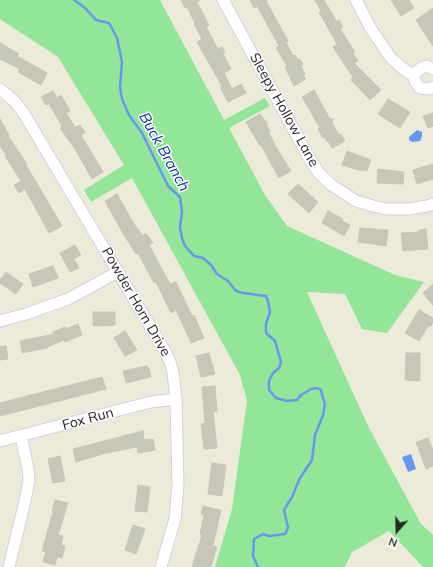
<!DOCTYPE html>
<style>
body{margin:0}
#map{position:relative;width:433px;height:567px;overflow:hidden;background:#ecebd9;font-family:Mulish,sans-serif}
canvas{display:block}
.north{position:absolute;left:377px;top:511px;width:40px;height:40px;-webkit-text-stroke:3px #fff;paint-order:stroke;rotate:200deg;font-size:11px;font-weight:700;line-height:16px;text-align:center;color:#282828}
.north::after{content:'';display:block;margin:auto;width:14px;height:18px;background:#282828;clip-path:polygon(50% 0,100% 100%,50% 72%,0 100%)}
</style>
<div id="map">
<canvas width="433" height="567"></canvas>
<div class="north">N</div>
</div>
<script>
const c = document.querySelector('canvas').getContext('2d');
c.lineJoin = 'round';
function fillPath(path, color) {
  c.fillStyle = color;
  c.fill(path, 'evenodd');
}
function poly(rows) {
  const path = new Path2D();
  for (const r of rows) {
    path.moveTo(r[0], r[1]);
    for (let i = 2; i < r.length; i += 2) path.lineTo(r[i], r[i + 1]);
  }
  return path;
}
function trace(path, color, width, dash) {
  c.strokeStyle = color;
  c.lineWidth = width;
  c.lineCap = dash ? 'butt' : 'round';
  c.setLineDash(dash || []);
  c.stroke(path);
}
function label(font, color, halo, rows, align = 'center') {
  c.font = font + ' Mulish,sans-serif';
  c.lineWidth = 3;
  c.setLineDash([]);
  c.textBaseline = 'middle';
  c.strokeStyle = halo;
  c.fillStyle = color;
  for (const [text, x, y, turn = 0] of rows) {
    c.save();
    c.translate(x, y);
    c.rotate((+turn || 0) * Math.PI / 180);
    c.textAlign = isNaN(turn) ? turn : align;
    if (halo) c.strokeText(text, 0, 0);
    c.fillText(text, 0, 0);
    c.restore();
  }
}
fillPath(poly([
 [0,0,160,0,224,120,265,98,270,106,229,128,265,195,287,226,395,275,424,282,387,333,362,329,345,294,307,292,369,428,421,524,433,535,433,567,423,567,389,531,352,552,345,567,215,567,232,509,247,401,240,375,132,178,91,202,84,190,124,165,58,57,0,19]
]), '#93e598');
fillPath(poly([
 [417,130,422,132,422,136,420,141,412,142,409,140,409,137],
 [411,454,416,469,408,472,402,457]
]), '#6796f3');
trace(poly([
 [74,0,85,8,96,20,109,23,117,38,122,62,120,87,122,99,129,115,142,133,168,186,180,197,182,212,180,227,182,238,185,246,194,256,203,258,211,265,217,274,228,281,236,291,243,293,266,296,268,301,270,312,266,324,266,333,275,341,281,362,279,368,273,373,269,381,269,390,276,398,287,401,297,400,301,395,311,389,317,388,321,390,322,395,325,404,323,415,315,435,312,460,300,478,292,497,284,510,288,528,285,534,269,536,263,534,254,539,253,556,258,567]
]), '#6796f3', 2.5);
const building = poly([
 [181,0,200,0,195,3,197,2,209,25,206,27,218,49,222,47,225,53,223,54,231,69,224,73,232,89,241,84,246,93,228,102,220,87,222,86,197,42,202,39,194,24,195,23,187,7,185,8,181,0],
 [250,0,268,0,266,1,288,41,286,42,293,56,295,55,298,60,300,59,303,65,301,66,305,74,303,75,306,79,294,86,285,67,287,66,276,48,279,46,257,6,254,8,250,0],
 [315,0,324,0,337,22,339,20,343,27,340,29,355,52,353,53,358,61,354,63,381,90,370,100,351,80,353,77,333,47,337,44,319,12,321,11,315,0],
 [391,0,409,0,414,8,401,16,391,0],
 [433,8,433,46,416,20,433,8],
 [0,43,19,54,17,56,47,73,41,85,18,72,20,69,0,59,0,43],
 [314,90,330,119,333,119,332,123,339,135,341,134,345,141,332,148,328,141,327,142,325,137,323,138,318,129,320,128,302,97,314,90],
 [53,91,57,98,61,95,70,111,66,113,75,127,80,125,85,132,81,135,103,172,92,179,75,149,60,128,62,126,49,104,46,105,41,97,53,91],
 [388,99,410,112,400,128,378,114,388,99],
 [433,113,433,126,428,128,423,116,433,113],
 [260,114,267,123,267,126,270,131,268,131,276,147,291,171,279,178,261,145,260,146,246,122,260,114],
 [0,119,9,135,8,136,27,164,26,165,62,226,49,233,25,189,19,193,14,185,21,181,5,156,6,155,0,146,0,119],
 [347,151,371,160,367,171,358,170,342,165,347,151],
 [433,164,433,179,417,184,413,170,433,164],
 [378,169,404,172,403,184,377,183,378,169],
 [298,184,318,202,309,213,288,194,298,184],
 [117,194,134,224,143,236,146,233,153,243,149,245,170,284,176,282,192,316,194,315,204,338,191,343,176,310,171,313,156,282,154,283,138,253,136,254,124,235,105,201,117,194],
 [328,211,343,219,342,221,350,225,344,236,322,223,328,211],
 [360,228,388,230,386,246,358,242,360,228],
 [426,229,428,249,403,251,401,233,419,232,419,230,426,229],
 [75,245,81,255,74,259,79,268,70,272,60,253,75,245],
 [53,266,58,278,33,287,29,274,53,266],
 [6,272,23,284,16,294,0,283,0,280,6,272],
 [433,284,433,305,423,293,433,284],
 [419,310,433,318,433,322,430,327,428,326,419,341,405,333,419,310],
 [93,312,115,312,115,325,93,326,93,312],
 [78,324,82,335,65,342,64,340,47,347,47,348,22,353,20,341,54,334,53,332,65,327,66,329,78,324],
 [125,331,137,350,125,356,114,338,125,331],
 [6,346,8,359,0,360,0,347,6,346],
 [209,353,215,374,201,377,196,356,209,353],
 [406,353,420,353,420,381,405,380,406,353],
 [147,366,148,368,149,368,151,377,126,383,123,371,147,366],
 [102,377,106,389,0,416,0,403,102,377],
 [215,386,217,412,213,412,217,448,204,449,201,424,205,423,202,387,215,386],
 [143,431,144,440,153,439,155,450,138,453,137,447,106,453,76,462,73,449,143,431],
 [428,438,433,450,433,466,426,469,416,442,428,438],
 [60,456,65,481,53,483,48,459,60,456],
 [212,463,226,465,222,496,208,494,212,463],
 [138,485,150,487,147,512,135,511,138,485],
 [55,500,68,503,58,535,63,536,61,545,65,546,62,558,57,557,55,565,43,562,46,552,42,551,53,512,52,511,55,500],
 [203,506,221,510,213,546,217,547,211,567,192,567,202,535,200,534,204,515,201,514,203,506],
 [133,525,145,529,136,554,125,550,133,525]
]);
fillPath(building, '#c6c7b9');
trace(building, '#c6c7b3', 1);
const minor = poly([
 [223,0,308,156,318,172,330,184,356,201,373,206,386,209,409,209,427,206,433,204],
 [356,0,371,29,391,58,401,67,414,76],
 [433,69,427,66,423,67,416,72,414,76,415,81,420,88,429,89,433,87],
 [0,89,15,102,23,112,166,353,170,362,173,372,176,399,178,485,175,519,161,567],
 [0,321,26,314,68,299,118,272],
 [0,441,151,402,176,399],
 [9,567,25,501,29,480,28,469,21,436]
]);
trace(minor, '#d3cfe2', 13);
trace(minor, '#fff', 11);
label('14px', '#282828', '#fff', [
 ["Sleepy Hollow Lane",284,110,61],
 ["Powder Horn Drive",136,302,60],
 ["Fox Run",88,419,-15]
]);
label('italic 15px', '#082e9c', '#fff', [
 ["Buck Branch",164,152,61]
]);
</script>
